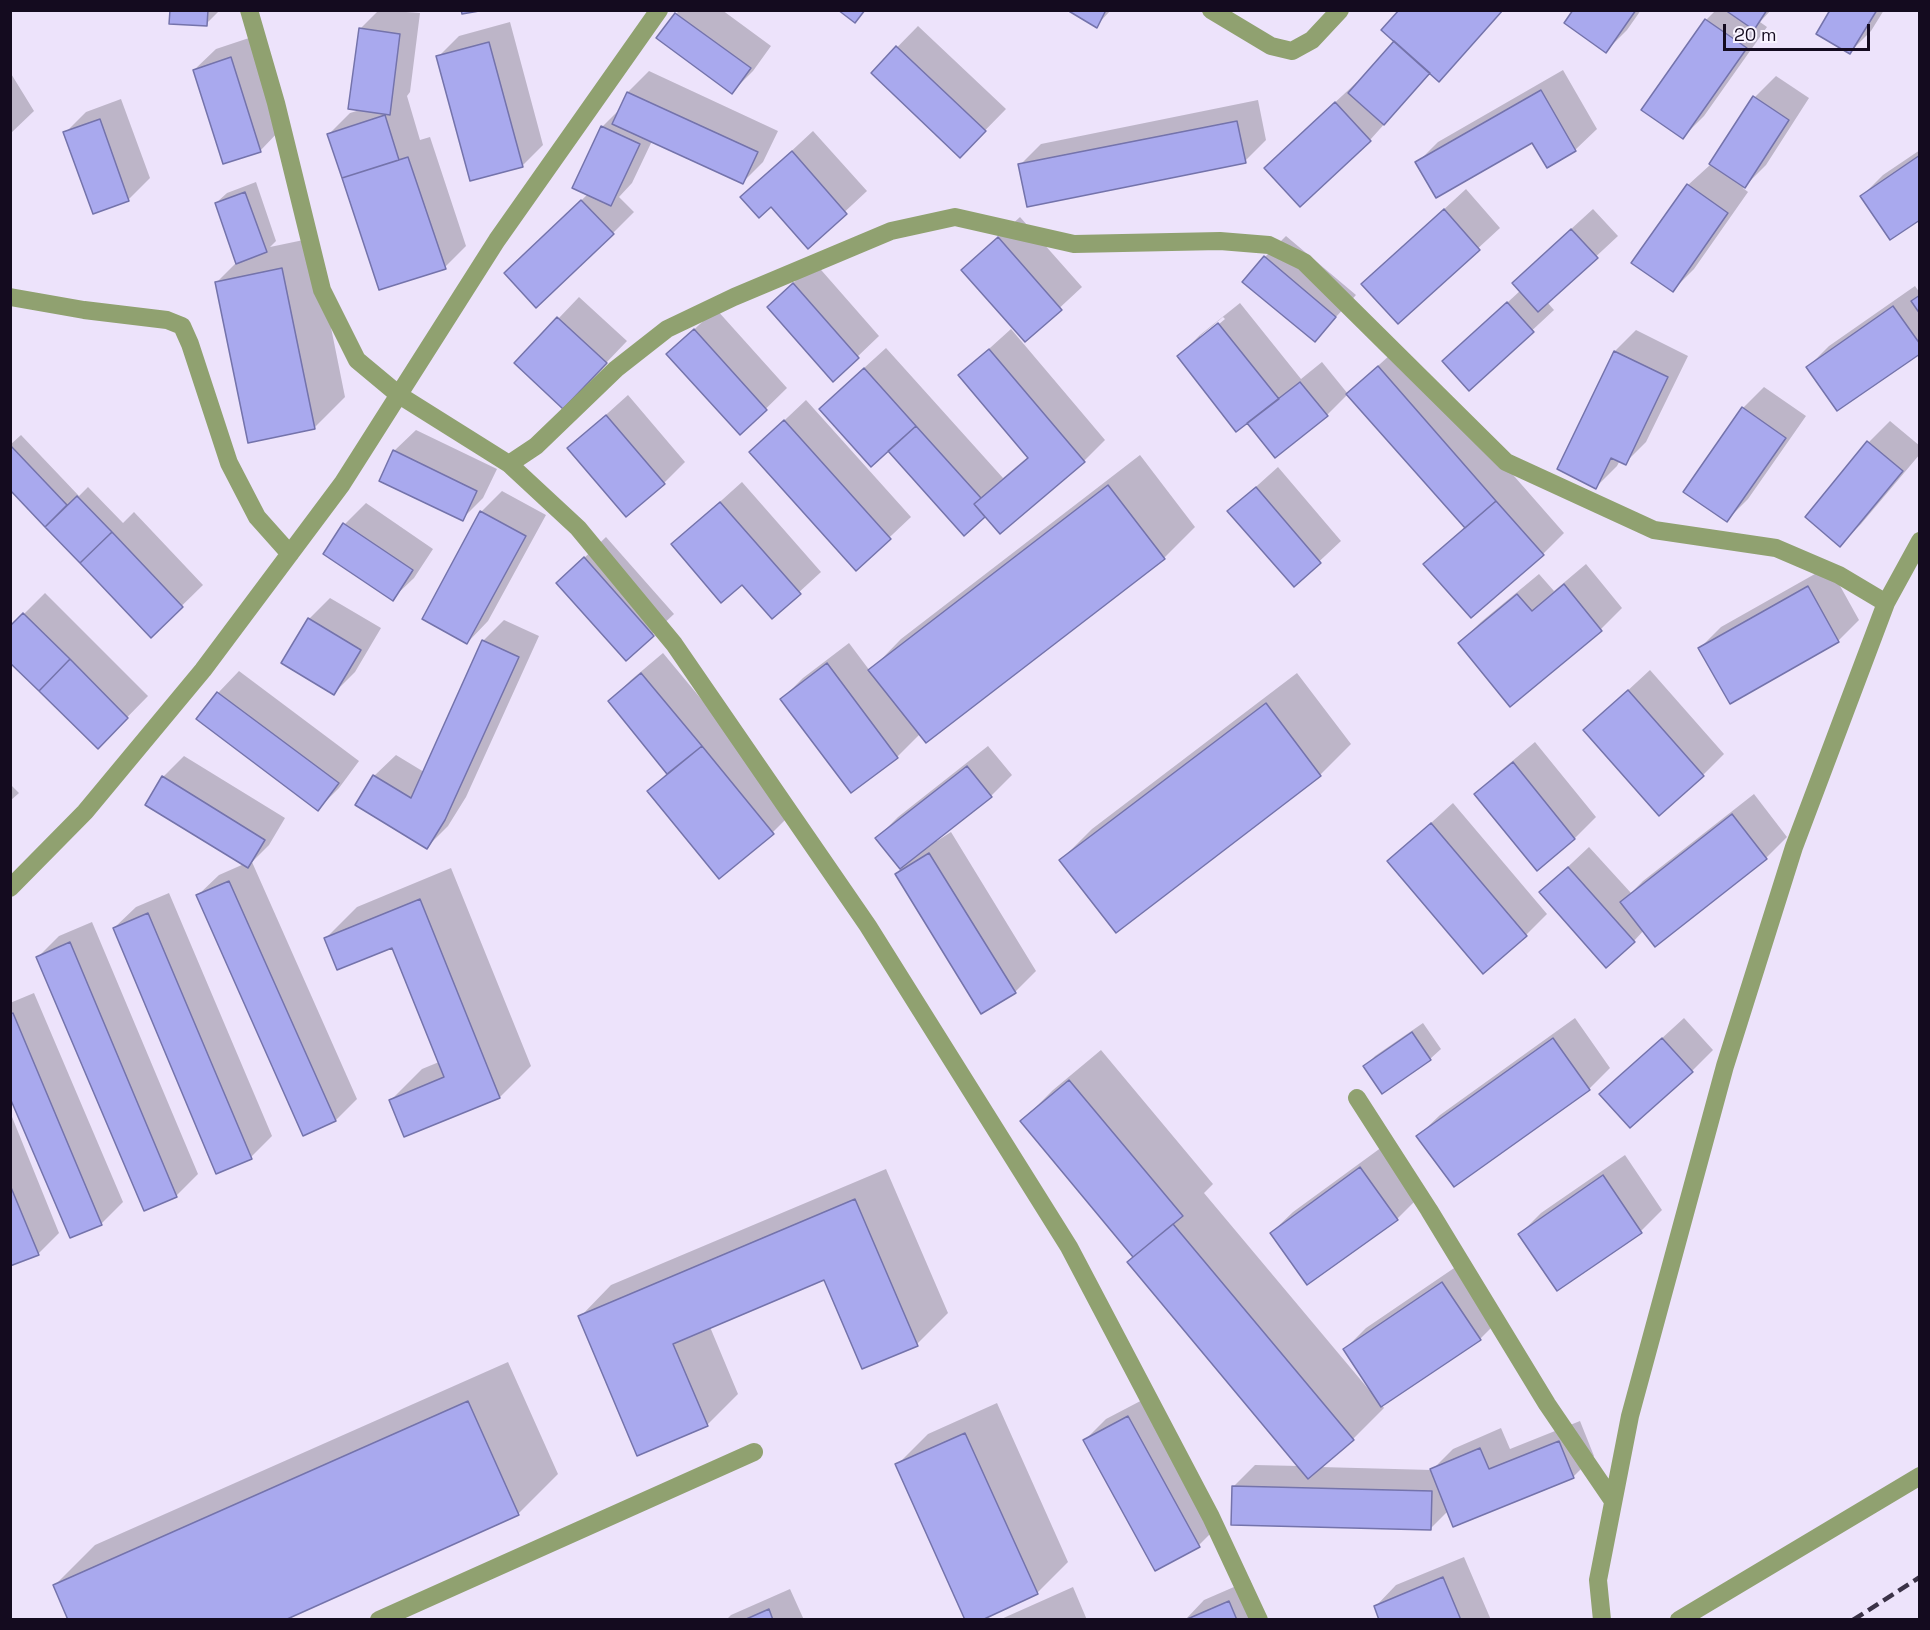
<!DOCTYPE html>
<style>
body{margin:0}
#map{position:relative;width:1930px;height:1630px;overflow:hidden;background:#ede3fb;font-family:"Space Grotesk",sans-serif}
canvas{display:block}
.frame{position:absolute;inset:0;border:12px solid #140b1f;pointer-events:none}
.scale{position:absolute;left:1723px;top:24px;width:147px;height:27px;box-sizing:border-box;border:3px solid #140b1f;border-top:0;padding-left:8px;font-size:18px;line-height:21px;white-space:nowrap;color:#140b1f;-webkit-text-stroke:4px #f8f3ff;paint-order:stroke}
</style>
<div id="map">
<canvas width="1930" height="1630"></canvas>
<div class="frame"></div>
<div class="scale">20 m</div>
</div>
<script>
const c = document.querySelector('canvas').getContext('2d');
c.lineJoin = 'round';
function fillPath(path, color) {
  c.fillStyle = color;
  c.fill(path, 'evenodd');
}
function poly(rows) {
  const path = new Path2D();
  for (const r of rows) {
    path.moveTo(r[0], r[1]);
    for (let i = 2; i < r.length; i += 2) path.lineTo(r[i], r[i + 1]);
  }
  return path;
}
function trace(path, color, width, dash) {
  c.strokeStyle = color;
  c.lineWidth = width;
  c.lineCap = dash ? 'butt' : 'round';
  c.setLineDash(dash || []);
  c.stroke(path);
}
fillPath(poly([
 [172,10,220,10,206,24],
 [379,10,420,13,410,92,407,96,420,140,430,137,466,246,445,267,329,134,350,113,360,110,360,29],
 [680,10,722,10,771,46,753,71,732,92,676,14],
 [1070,10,1111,10,1096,26],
 [1401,10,1503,10,1439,80,1431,72,1370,140,1287,147,1357,82,1358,83,1396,41],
 [1575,10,1641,10,1627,30,1606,51],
 [1716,10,1771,10,1760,22,1767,27,1704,116,1683,137,1706,20],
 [1832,10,1884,10,1871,31,1850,52],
 [510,22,543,145,522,166,438,57,459,36],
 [918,26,1006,109,960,156,873,72],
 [252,37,281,129,260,151,194,70,216,49],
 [1563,70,1597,129,1575,150,1547,166,1533,141,1417,163,1438,142],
 [649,71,778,131,763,162,742,183,652,141,632,183,619,197,634,212,613,233,527,252,588,194,602,127,622,107,628,92],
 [10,72,34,111,10,134],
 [1776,76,1809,98,1766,165,1743,188,1748,192,1694,269,1673,290,1688,185,1710,165,1755,97],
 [121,99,150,178,128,200,65,133,86,112],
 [1258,100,1266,140,1245,161,1020,165,1041,144],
 [813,131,867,191,808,246,772,205,742,197],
 [1920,150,1920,218,1862,196,1883,175],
 [256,182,276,241,270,247,313,238,345,397,314,428,217,282,237,262,216,203,227,193],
 [1466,189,1500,228,1398,322,1363,284],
 [1593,209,1618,236,1547,302,1554,310,1469,389,1444,361,1521,290,1535,262],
 [1020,217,1082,287,1025,340,963,270],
 [1286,236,1356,295,1315,340,1265,257],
 [815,263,879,336,833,380,790,286],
 [1915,286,1920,293,1920,352,1808,367,1829,346],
 [579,297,627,341,584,386,516,363],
 [1240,303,1301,379,1322,362,1348,394,1327,415,1247,421,1179,356,1200,335],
 [1223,317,1225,319,1200,340,1200,336],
 [716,309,787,388,741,433,668,354],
 [1011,329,1105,440,1084,461,985,515,964,533,842,388,886,348,1003,478,1029,456,960,375],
 [1636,330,1688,356,1646,442,1625,463,1620,460,1617,466,1596,487,1559,468,1615,351],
 [1400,346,1564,533,1543,554,1426,564,1465,527,1370,373],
 [1764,387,1806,416,1748,499,1727,520,1743,408],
 [628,395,685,462,664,483,569,448],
 [806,400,911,517,856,569,751,452],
 [1890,421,1920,446,1920,454,1861,524,1840,545,1869,442],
 [416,430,497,469,483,498,462,519,394,451],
 [21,435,79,496,88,487,123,523,134,512,203,585,151,636,10,488,10,445],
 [1140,455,1195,527,1164,558,920,734,897,757,782,699,803,678,849,643,870,671,901,639],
 [1278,467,1341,541,1294,585,1229,511],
 [742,482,821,572,772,617,742,583,673,544],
 [502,491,546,515,488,621,467,643,481,512],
 [366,503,433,549,414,578,392,599,345,524],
 [606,537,674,614,626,659,580,562],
 [1586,564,1622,608,1601,629,1510,704,1460,643,1481,622,1539,574,1554,591],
 [1829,566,1859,620,1838,641,1700,648,1721,627],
 [45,593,148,696,98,747,10,628],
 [330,598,381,628,355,672,334,693,309,619],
 [504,620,539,636,466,797,448,826,427,847,374,776,396,755,424,772,483,641],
 [663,653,794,811,773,832,649,792,668,772,610,701,631,680],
 [1650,670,1724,754,1703,775,1585,730],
 [239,671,359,761,339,788,318,809,198,718,218,693],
 [1297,673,1351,744,1320,775,1116,931,1061,860,1092,829],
 [1535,742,1596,817,1575,838,1537,869,1477,794,1498,773],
 [988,746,1012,775,991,796,935,840,937,841,951,832,1036,971,1015,992,982,1012,897,874,902,869,877,838,898,817],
 [184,756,285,818,269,845,252,862,357,1099,336,1120,197,896,219,875,244,864,163,777],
 [10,784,19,793,10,801],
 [1754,794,1787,837,1766,858,1644,930,1634,941,1541,892,1589,847,1631,893,1643,881],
 [1453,803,1547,914,1526,935,1483,971,1389,861],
 [451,868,531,1066,500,1097,391,1100,422,1069,439,1062,393,947,326,938,357,907],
 [169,893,272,1136,251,1157,114,928,136,907],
 [92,922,198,1174,177,1195,145,1209,38,957,59,936],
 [34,993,123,1202,102,1223,71,1237,10,1094,10,1003],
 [1575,1018,1610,1068,1589,1089,1418,1136,1440,1115],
 [1684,1018,1713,1050,1692,1071,1601,1094],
 [1423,1023,1441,1049,1430,1059,1365,1066,1375,1056],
 [1101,1050,1213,1184,1204,1193,1370,1391,1371,1389,1344,1350,1366,1328,1463,1262,1501,1318,1480,1339,1382,1405,1384,1408,1353,1439,1320,1467,1432,1470,1453,1449,1501,1428,1510,1449,1580,1421,1594,1456,1573,1477,1448,1511,1430,1529,1234,1486,1255,1465,1299,1466,1135,1257,1022,1121,1053,1090],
 [10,1112,59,1233,38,1254,10,1265],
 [1382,1147,1418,1198,1397,1219,1271,1233,1293,1212],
 [1625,1155,1662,1210,1641,1231,1558,1289,1520,1234,1541,1213],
 [886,1169,948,1313,917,1344,825,1278,710,1327,738,1394,707,1425,580,1317,611,1285],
 [508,1362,558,1474,518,1514,55,1585,95,1545],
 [1150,1396,1220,1524,1199,1545,1085,1440,1106,1419],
 [997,1403,1068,1562,1037,1593,897,1465,928,1434],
 [1464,1557,1491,1620,1381,1620,1375,1607,1396,1585],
 [1250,1580,1267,1620,1185,1620,1204,1600],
 [1073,1587,1087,1620,999,1620],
 [790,1589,804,1620,726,1620,731,1615]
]), '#0003');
const building = poly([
 [170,10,208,10,207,26,169,24,170,10],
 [461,10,485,10,462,14,461,10],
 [838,10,865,10,855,23,838,10],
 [1067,10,1106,10,1097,28,1067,10],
 [1399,10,1503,10,1439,82,1381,30,1399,10],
 [1573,10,1636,10,1606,53,1564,23,1573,10],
 [1725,10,1767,10,1754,30,1725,10],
 [1830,10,1877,10,1850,54,1816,34,1830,10],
 [675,13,751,68,732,94,656,38,675,13],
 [1705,19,1747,48,1683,139,1641,110,1705,19],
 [359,28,400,34,390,115,348,109,359,28],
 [1394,41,1430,73,1384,125,1348,93,1394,41],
 [489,42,523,167,470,181,436,56,489,42],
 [896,46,986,131,960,158,871,73,896,46],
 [231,57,261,152,223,164,193,70,231,57],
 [1541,90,1576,151,1547,168,1532,143,1436,198,1415,162,1541,90],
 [627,92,758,152,743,184,612,124,627,92],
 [1753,96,1789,120,1745,188,1709,164,1753,96],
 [1335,102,1371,141,1300,207,1264,168,1335,102],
 [385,115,399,160,342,178,327,134,385,115],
 [100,119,129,201,93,214,63,132,100,119],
 [1237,121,1246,163,1027,207,1018,164,1237,121],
 [601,126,640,144,611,206,572,188,601,126],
 [792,151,847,214,808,249,771,207,759,218,740,197,792,151],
 [1920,155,1920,220,1890,240,1860,196,1920,155],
 [408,157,446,269,379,290,342,178,408,157],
 [1687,184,1728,213,1673,292,1631,263,1687,184],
 [245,192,267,252,236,264,215,203,245,192],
 [581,200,614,234,536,308,504,273,581,200],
 [1444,209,1480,250,1398,324,1361,284,1444,209],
 [1571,229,1598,258,1538,312,1512,283,1571,229],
 [998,237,1062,310,1025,342,961,270,998,237],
 [1264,256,1336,317,1315,342,1242,282,1264,256],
 [282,268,315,429,248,443,215,282,282,268],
 [793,283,859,358,833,382,767,307,793,283],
 [1920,295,1920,314,1911,301,1920,295],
 [1507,302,1534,332,1469,391,1442,361,1507,302],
 [1893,306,1920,344,1920,354,1837,411,1806,367,1893,306],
 [557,317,607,363,563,409,514,363,557,317],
 [1218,323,1279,399,1236,432,1177,356,1218,323],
 [694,329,767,410,740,435,666,354,694,329],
 [989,349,1085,462,1000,534,974,504,1028,458,958,375,989,349],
 [1614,351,1668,377,1626,465,1611,458,1596,489,1557,469,1614,351],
 [1378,366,1496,501,1465,528,1346,394,1378,366],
 [864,368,916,426,871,467,819,409,864,368],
 [1300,382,1328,416,1275,458,1247,423,1300,382],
 [1742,407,1786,438,1727,522,1683,492,1742,407],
 [606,415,665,484,626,517,567,448,606,415],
 [784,420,891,539,856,571,749,452,784,420],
 [916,426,981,498,974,504,985,517,964,536,888,451,916,426],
 [1867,441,1903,471,1840,547,1805,517,1867,441],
 [10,445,67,505,45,527,10,490,10,445],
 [393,450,477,491,463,521,379,481,393,450],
 [1108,485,1165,559,926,743,868,670,1108,485],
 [1256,487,1321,563,1294,587,1227,511,1256,487],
 [77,496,112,532,80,563,45,527,77,496],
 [1496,501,1544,555,1471,618,1423,564,1496,501],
 [720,502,801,594,772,619,742,585,721,603,671,544,720,502],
 [480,511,526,536,467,644,422,619,480,511],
 [343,523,413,570,393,601,323,554,343,523],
 [112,532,183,607,151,638,80,563,112,532],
 [584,557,654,636,626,661,556,583,584,557],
 [1564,584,1602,631,1510,707,1458,643,1517,594,1532,611,1564,584],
 [1808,586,1839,642,1730,704,1698,648,1808,586],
 [23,613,70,659,39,691,10,663,10,626,23,613],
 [308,618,361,650,334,695,281,663,308,618],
 [482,640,519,657,445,820,427,849,355,805,373,775,411,798,482,640],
 [70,659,128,718,98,749,39,691,70,659],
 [827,663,898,758,851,793,780,699,827,663],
 [641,673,702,746,667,774,608,701,641,673],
 [1628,690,1704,776,1659,816,1583,730,1628,690],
 [217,692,339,783,318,811,196,719,217,692],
 [1266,703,1321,776,1116,933,1059,860,1266,703],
 [702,746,774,834,719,879,647,791,702,746],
 [1513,762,1575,839,1537,871,1474,794,1513,762],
 [967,766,992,797,900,869,875,838,967,766],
 [162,776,265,840,248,868,145,805,162,776],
 [1732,814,1767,859,1655,947,1620,902,1732,814],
 [1431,823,1527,936,1483,974,1387,861,1431,823],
 [929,853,1016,993,981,1014,895,874,929,853],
 [1568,867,1635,942,1606,968,1539,892,1568,867],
 [229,881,336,1121,303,1136,196,895,229,881],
 [420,899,500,1098,404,1137,389,1100,444,1077,392,948,337,970,324,938,420,899],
 [148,913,252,1159,216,1174,113,928,148,913],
 [70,942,177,1197,144,1211,36,957,70,942],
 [13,1013,102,1225,70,1238,10,1098,10,1014,13,1013],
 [1412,1032,1431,1060,1382,1094,1363,1066,1412,1032],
 [1553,1038,1590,1090,1454,1187,1416,1136,1553,1038],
 [1662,1038,1693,1072,1630,1128,1599,1094,1662,1038],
 [1069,1080,1183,1216,1133,1257,1020,1121,1069,1080],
 [1360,1167,1398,1220,1307,1285,1270,1233,1360,1167],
 [1603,1175,1642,1233,1557,1291,1518,1234,1603,1175],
 [10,1185,39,1255,10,1266,10,1185],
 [855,1199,918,1346,862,1369,824,1280,673,1344,708,1426,637,1456,578,1316,855,1199],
 [1173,1224,1354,1440,1308,1479,1127,1262,1173,1224],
 [1442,1282,1481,1340,1381,1407,1343,1349,1442,1282],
 [468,1401,519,1515,285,1620,68,1620,53,1585,468,1401],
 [1128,1416,1200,1547,1155,1571,1083,1440,1128,1416],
 [965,1433,1038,1594,982,1620,965,1620,895,1464,965,1433],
 [1559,1441,1574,1478,1453,1527,1430,1469,1480,1448,1489,1469,1559,1441],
 [1232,1486,1432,1491,1431,1530,1231,1525,1232,1486],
 [1443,1577,1461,1620,1379,1620,1374,1606,1443,1577],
 [1229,1601,1237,1620,1185,1620,1229,1601],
 [769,1609,773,1620,744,1620,769,1609]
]);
fillPath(building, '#a9a9ee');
trace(building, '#7473ab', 1.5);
trace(poly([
 [249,10,276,103,322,290,357,360,399,395,509,464,578,528,674,644,868,926,1069,1247,1211,1517,1259,1620],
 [1211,10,1271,46,1292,51,1312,40,1340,10],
 [10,297,84,310,167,320,182,326,190,344,229,463,257,517,290,554],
 [509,464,536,446,616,369,667,329,734,297,891,231,955,217,1074,244,1220,241,1269,245,1304,262,1506,462,1654,530,1776,548,1839,575,1886,603],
 [10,888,85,812,203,670,342,484,497,240,659,10],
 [1357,1098,1429,1210,1547,1404,1613,1501],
 [379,1620,754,1452],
 [1602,1620,1598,1580,1630,1416,1725,1066,1794,847,1886,603,1920,541],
 [1679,1620,1920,1476]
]), '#90a170', 18);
trace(poly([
 [1853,1620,1920,1577]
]), '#3b3247', 4.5, [12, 6]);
</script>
